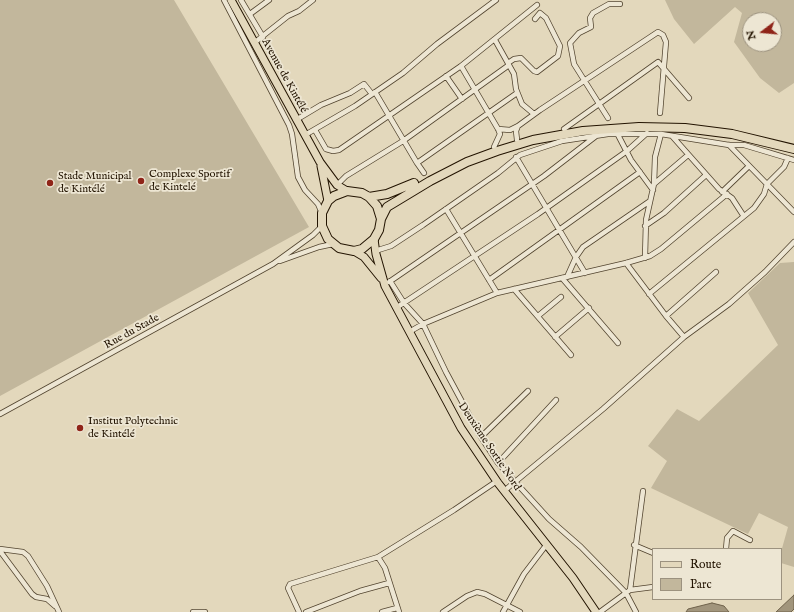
<!DOCTYPE html>
<meta charset="utf-8">
<style>
body{margin:0}
#map{position:relative;width:794px;height:612px;overflow:hidden;background:#e3d8bc;font-family:"IM FELL English",serif}
canvas{display:block}
.legend{position:absolute;left:652px;top:548px;width:130px;height:52px;box-sizing:border-box;background:#ede6d3;border:1px solid #9c927f;margin:0;padding:5px 7px;list-style:none;font-size:12px;color:#221300}
.legend li{display:flex;align-items:center;gap:8px;height:20px}
.legend b{width:20px;border:1px solid #9c927f}
.north{position:absolute;left:742px;top:12px;width:40px;height:40px;box-sizing:border-box;background:#ede6d3;border:1px solid #9c927f;border-radius:50%;rotate:254deg;font-size:11px;font-weight:700;line-height:16px;text-align:center;color:#221300}
.north::after{content:'';display:block;margin:auto;width:14px;height:18px;background:#8f2418;clip-path:polygon(50% 0,100% 100%,50% 72%,0 100%)}
</style>
<div id="map">
<canvas width="794" height="612"></canvas>
<ul class="legend">
<li><b style="height:5px;background:#e3d8bc"></b>Route</li>
<li><b style="height:11px;background:#c2b79c"></b>Parc</li>
</ul>
<div class="north">N</div>
</div>
<script>
const c = document.querySelector('canvas').getContext('2d');
c.lineJoin = 'round';
function fillPath(path, color) {
  c.fillStyle = color;
  c.fill(path, 'evenodd');
}
function poly(rows) {
  const path = new Path2D();
  for (const r of rows) {
    path.moveTo(r[0], r[1]);
    for (let i = 2; i < r.length; i += 2) path.lineTo(r[i], r[i + 1]);
  }
  return path;
}
function trace(path, color, width, dash) {
  c.strokeStyle = color;
  c.lineWidth = width;
  c.lineCap = dash ? 'butt' : 'round';
  c.setLineDash(dash || []);
  c.stroke(path);
}
function label(font, color, halo, rows, align = 'center') {
  c.font = font + ' "IM FELL English",serif';
  c.lineWidth = 3.5;
  c.setLineDash([]);
  c.textBaseline = 'middle';
  c.strokeStyle = halo;
  c.fillStyle = color;
  for (const [text, x, y, turn = 0] of rows) {
    c.save();
    c.translate(x, y);
    c.rotate((+turn || 0) * Math.PI / 180);
    c.textAlign = isNaN(turn) ? turn : align;
    if (halo) c.strokeText(text, 0, 0);
    c.fillText(text, 0, 0);
    c.restore();
  }
}
fillPath(poly([
 [0,0,174,0,309,227,0,396],
 [665,0,794,0,794,83,779,93,760,78,734,42,742,13,735,7,694,44,674,19],
 [750,20,774,20,774,44,750,44],
 [794,262,794,567,781,563,781,552,788,527,759,513,748,534,651,488,667,461,648,446,677,409,699,421,778,345,748,293,780,263]
]), '#c2b79c');
const water = poly([
 [794,595,794,609,791,612,776,612,794,595],
 [712,603,724,606,729,612,686,612,688,609,712,603]
]);
fillPath(water, '#a1957c');
trace(water, '#6e614a', 1);
const minor = poly([
 [224,0,289,125,292,134,298,177,305,190,318,204,322,213],
 [241,0,263,37],
 [250,14,269,0],
 [495,40,514,74,516,89,522,104,534,114],
 [254,43,288,16,299,11,313,0],
 [508,63,514,59,521,58,534,71,537,72,558,56,560,46,546,18,540,13,535,19],
 [461,66,498,129,500,134,494,147],
 [446,76,462,99],
 [375,92,417,163,424,173],
 [608,118,574,64,570,43,579,33,591,27,590,18,593,13,609,4,620,4],
 [296,120,321,105,350,93,364,84,372,94],
 [498,129,510,130,518,126,540,110,658,32,663,35,666,42,660,113],
 [564,129,658,62,689,98],
 [315,130,326,149,333,151,339,150,461,66,537,5],
 [617,133,631,160,653,190],
 [305,135,355,106,403,73,437,44,496,0],
 [672,136,719,189,732,198,743,215],
 [517,140,516,131,518,126],
 [729,145,794,212],
 [516,157,585,273],
 [417,163,517,93],
 [654,184,688,155],
 [337,185,346,176,403,141,509,65],
 [722,192,749,166],
 [446,209,497,293],
 [645,226,664,213,706,175],
 [375,251,391,246,423,225,498,173,520,155,562,141,608,134,661,134,729,145,744,145,794,160],
 [645,258,646,220,654,184,655,157,661,134],
 [280,261,319,247,333,244],
 [626,263,666,316,684,337],
 [567,277,576,257,583,247,650,201],
 [562,278,618,343],
 [489,280,640,172],
 [390,281,404,303,423,324,446,372,481,437,498,463,549,519,581,547,626,593,636,612],
 [389,282,544,176,596,136],
 [514,289,571,355],
 [649,294,754,208,764,194,767,184,784,167,788,158],
 [396,308,538,214,627,151,647,133],
 [538,316,561,297],
 [666,316,716,272],
 [409,332,423,324,497,293,626,263,650,256,661,249,727,194],
 [555,337,589,308],
 [0,414,273,264,313,235,322,226],
 [481,437,528,391],
 [498,463,556,400],
 [504,491,603,409,684,337,729,304,765,272,794,242],
 [634,545,653,553],
 [0,549,23,552,28,556,47,586,59,612],
 [726,549,727,538,733,531,750,540],
 [0,551,32,594,36,597,47,599,55,606],
 [378,557,385,568,399,612],
 [630,590,643,491],
 [193,612,205,612],
 [299,612,288,588,290,584,378,557,454,510,497,481],
 [306,612,360,591,389,583],
 [382,612,397,608],
 [443,612,467,596,477,592,485,594,520,612],
 [503,612,524,574,547,544],
 [600,612,630,590,653,587]
]);
const primary = poly([
 [231,0,320,162,337,185,347,191],
 [321,166,328,201],
 [374,239,376,254,385,286,461,428,498,483,573,578,596,612],
 [354,251,364,257,381,278]
]);
const trunk = poly([
 [369,197,387,194,414,183],
 [381,219,377,206,369,197,362,193,347,191,334,196,328,201,322,213,322,226,328,239,339,248,354,251,362,249,374,239,379,230,381,219,387,207,430,181,467,162,497,151,533,140,583,131,639,127,685,128,732,134,794,149]
]);
trace(minor, '#52442f', 6);
trace(primary, '#221300', 9);
trace(trunk, '#221300', 10);
trace(minor, '#ede6d3', 4.5);
trace(primary, '#e3d8bc', 7);
trace(trunk, '#e3d8bc', 8);
for (const [x, y, r, color] of [
 [141,181,4,"#8f2418"],
 [50,183,4,"#8f2418"],
 [80,428,4,"#8f2418"]
]) {
  const dot = new Path2D();
  dot.arc(x, y, r, 0, 2 * Math.PI);
  c.fillStyle = color;
  c.fill(dot);
  trace(dot, '#ede6d3', 1.5);
}
label('11px', '#221300', '#ede6d3', [
 ["Avenue de Kintélé",284,76,61],
 ["Rue du Stade",132,332,-29],
 ["Deuxième Sortie Nord",489,447,56]
]);
label('11px', '#221300', '#ede6d3', [
 ["Complexe Sportif",149,175],
 ["de Kintelé",149,188],
 ["Stade Municipal",58,177],
 ["de Kintélé",58,190],
 ["Institut Polytechnic",88,422],
 ["de Kintélé",88,435]
], 'left');
</script>
